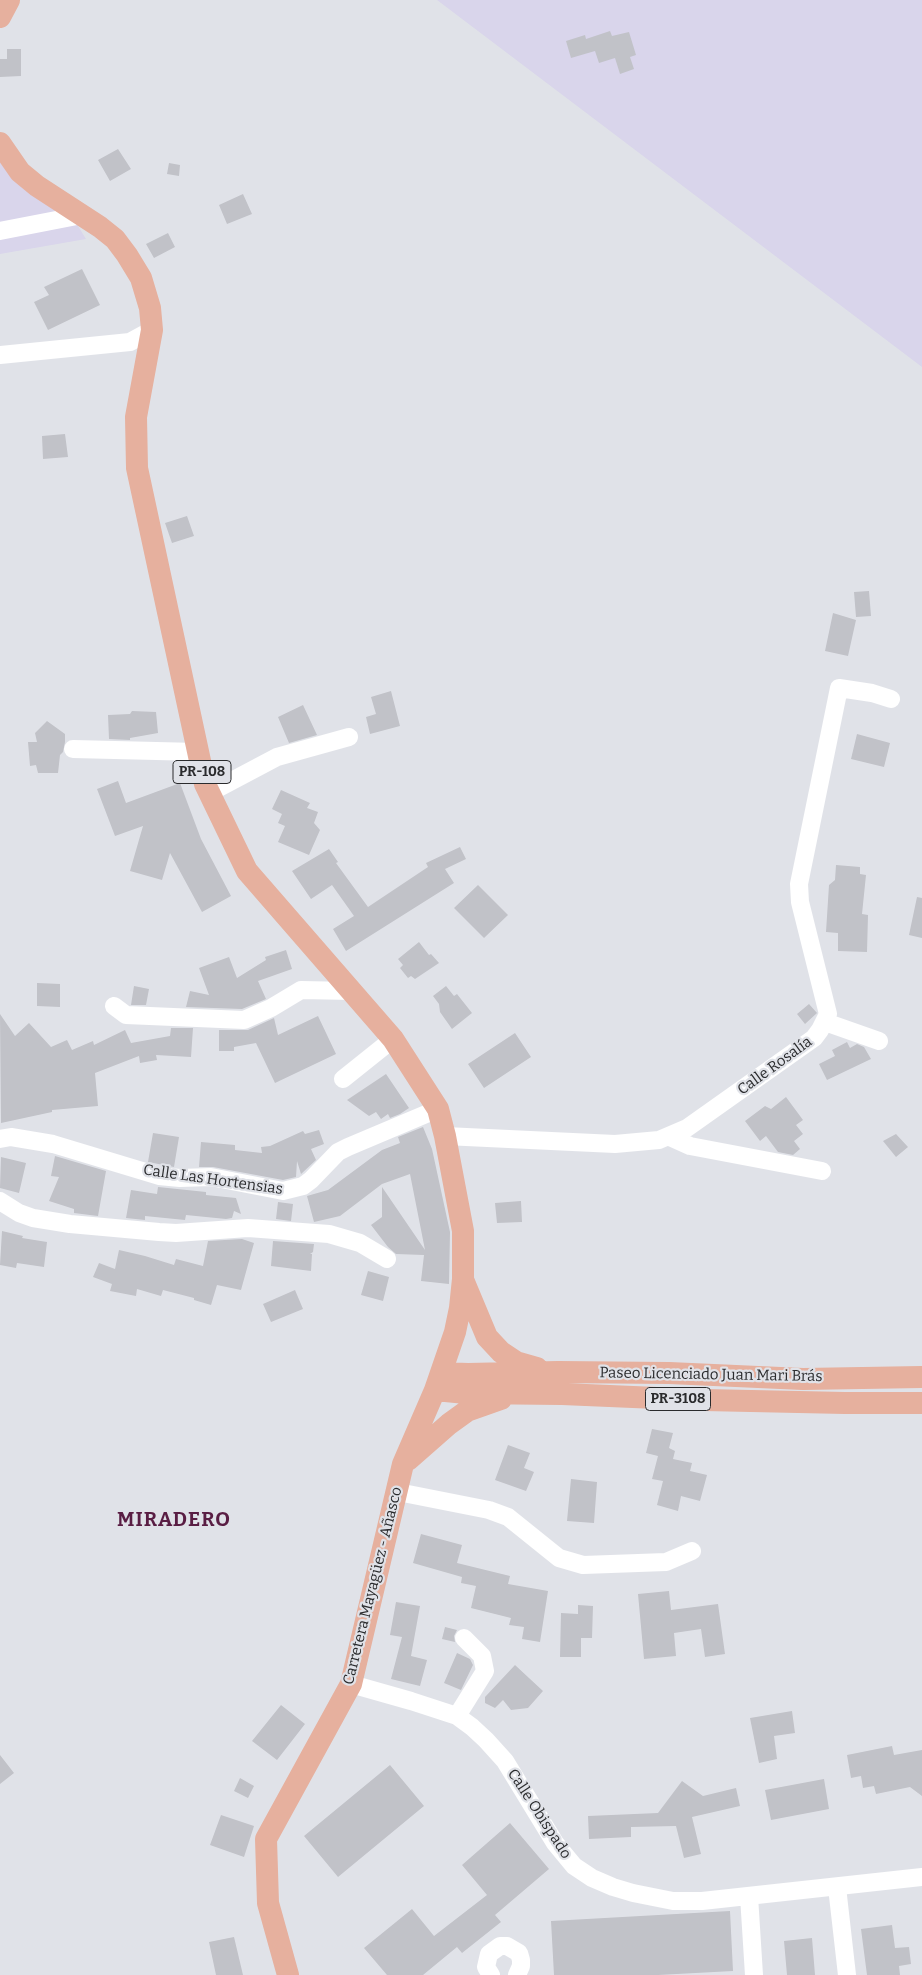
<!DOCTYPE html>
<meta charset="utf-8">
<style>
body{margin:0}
canvas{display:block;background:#e0e2e8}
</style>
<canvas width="922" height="1975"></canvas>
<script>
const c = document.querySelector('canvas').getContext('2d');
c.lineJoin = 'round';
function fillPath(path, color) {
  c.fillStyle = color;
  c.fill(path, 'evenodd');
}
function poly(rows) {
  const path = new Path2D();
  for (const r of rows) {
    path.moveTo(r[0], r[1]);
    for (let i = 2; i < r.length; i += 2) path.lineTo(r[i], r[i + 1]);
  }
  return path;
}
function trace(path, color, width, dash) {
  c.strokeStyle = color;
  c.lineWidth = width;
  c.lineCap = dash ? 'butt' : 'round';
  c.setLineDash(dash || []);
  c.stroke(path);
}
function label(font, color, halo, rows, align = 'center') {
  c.font = font + ' Bitter,serif';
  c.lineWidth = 4.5;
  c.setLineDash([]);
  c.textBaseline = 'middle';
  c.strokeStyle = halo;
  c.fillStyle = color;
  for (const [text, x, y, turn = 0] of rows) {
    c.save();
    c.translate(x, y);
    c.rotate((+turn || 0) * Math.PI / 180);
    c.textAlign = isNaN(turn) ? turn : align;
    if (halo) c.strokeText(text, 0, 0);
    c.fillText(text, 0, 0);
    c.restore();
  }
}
fillPath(poly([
 [437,0,922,0,922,367],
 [0,143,64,203,86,239,0,254]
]), '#d9d5eb');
fillPath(poly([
 [610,31,612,36,629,32,636,55,630,57,634,69,620,74,615,58,599,63,595,51,571,58,566,41,585,35,586,39],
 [7,49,21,49,21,76,0,77,0,59,7,59],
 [118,149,131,169,110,181,98,160],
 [169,163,180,165,179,176,167,174],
 [243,194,252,214,227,224,219,205],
 [168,233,175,247,154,258,146,244],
 [82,269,100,305,48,330,34,302,49,295,44,287],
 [65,434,68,457,43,459,42,436],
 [187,516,194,536,172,543,165,523],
 [869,591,871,616,856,617,854,592],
 [833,613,856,620,848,656,825,651],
 [391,691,400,726,370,734,366,717,376,714,371,697],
 [303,705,317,735,289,743,278,717],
 [132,711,156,712,158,733,130,738,130,740,109,739,108,715,130,714],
 [47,721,65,734,65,742,63,752,60,755,58,773,38,773,36,765,30,766,28,742,37,742,35,733],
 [857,734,890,743,884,767,851,759],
 [118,781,126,803,180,783,201,839,231,896,202,912,170,853,162,880,130,871,143,826,115,836,97,789],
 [281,790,310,803,307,808,318,812,314,823,320,830,309,855,278,842,285,826,278,823,282,814,272,809],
 [460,847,466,859,445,869,454,883,346,951,333,929,354,916,332,885,311,899,292,871,329,849,338,862,336,863,368,907,428,867,426,863],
 [836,865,860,867,860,874,866,875,862,914,868,915,867,952,838,951,838,933,826,932,829,885,835,880],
 [478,885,508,915,484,938,454,908],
 [917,897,922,898,922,938,909,935],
 [419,942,429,955,431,954,439,963,415,979,411,976,408,978,400,968,403,965,398,959],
 [286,950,292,969,258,981,266,999,242,1009,186,1007,190,991,209,995,199,968,229,957,237,978,266,960,265,957],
 [37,983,60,984,60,1007,37,1006],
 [134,986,149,989,146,1005,131,1005],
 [446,986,454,996,457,994,472,1013,452,1029,440,1012,439,1004,433,996],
 [809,1004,817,1013,805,1024,797,1014],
 [0,1014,15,1036,29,1023,51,1047,67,1040,72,1050,93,1041,94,1045,125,1030,131,1043,170,1036,171,1028,193,1028,191,1057,156,1055,157,1060,140,1063,139,1056,95,1073,98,1106,52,1110,52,1112,1,1123],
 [318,1016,336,1054,275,1083,256,1043,234,1047,234,1051,219,1051,219,1030,248,1030,274,1018,278,1035],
 [515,1033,531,1057,484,1088,468,1064],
 [847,1042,850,1048,857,1044,864,1047,871,1059,827,1080,819,1064,835,1056,832,1050],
 [386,1074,409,1108,400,1114,390,1118,388,1114,381,1119,376,1112,369,1116,347,1100],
 [786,1097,803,1120,796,1125,803,1134,794,1141,800,1149,793,1155,778,1152,766,1136,760,1141,745,1121,765,1106,771,1109],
 [423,1127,432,1149,450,1232,449,1284,421,1281,424,1255,396,1254,388,1247,371,1225,382,1217,382,1187,425,1250,410,1174,382,1184,340,1216,314,1222,307,1196,328,1190,382,1150,400,1143,398,1137],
 [319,1130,324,1144,311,1149,316,1160,301,1174,297,1161,296,1177,283,1180,213,1167,199,1167,201,1142,235,1145,235,1150,262,1153,261,1147,270,1146,303,1131,305,1134],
 [153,1133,179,1137,174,1167,148,1162],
 [896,1134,908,1147,896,1157,883,1141],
 [55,1156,106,1171,98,1216,74,1213,74,1209,49,1201,59,1177,51,1176],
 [1,1157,26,1163,19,1193,0,1188],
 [158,1187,206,1192,206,1195,236,1198,241,1214,234,1211,232,1218,226,1219,186,1215,185,1220,145,1216,145,1220,126,1218,131,1190,157,1194],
 [521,1201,522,1222,497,1223,495,1203],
 [278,1202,293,1204,291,1221,276,1219],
 [2,1231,23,1236,22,1238,47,1242,44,1267,17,1263,16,1268,0,1265],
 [242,1239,254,1243,241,1290,217,1285,211,1305,194,1300,194,1298,163,1290,161,1296,137,1289,136,1296,110,1291,112,1284,93,1277,99,1263,115,1269,119,1250,145,1256,174,1265,176,1259,203,1266,208,1241],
 [273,1241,314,1244,313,1252,310,1254,312,1254,311,1271,271,1266],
 [368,1271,389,1277,383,1301,361,1295],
 [295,1290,303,1309,271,1322,263,1304],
 [652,1429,673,1433,669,1448,675,1451,673,1459,692,1463,690,1471,707,1475,700,1501,681,1496,678,1511,657,1505,663,1481,652,1479,658,1456,646,1453],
 [508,1445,530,1453,524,1468,534,1472,526,1491,495,1480],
 [571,1479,597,1482,594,1523,567,1521],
 [421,1534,462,1545,457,1563,510,1576,508,1584,548,1591,540,1642,522,1639,524,1627,509,1625,511,1618,471,1608,476,1586,461,1583,462,1577,413,1563],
 [669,1591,671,1610,718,1604,725,1654,705,1657,701,1629,674,1633,676,1656,644,1659,638,1594],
 [396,1602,420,1606,411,1656,427,1660,420,1686,391,1679,402,1637,390,1635],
 [578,1605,593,1606,592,1638,581,1638,581,1657,560,1657,561,1613,578,1614],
 [445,1627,457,1630,454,1636,455,1642,442,1639],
 [457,1653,470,1659,473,1665,461,1690,444,1683],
 [515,1665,543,1691,528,1708,511,1710,503,1700,495,1708,485,1703,485,1697],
 [281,1705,305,1724,277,1760,252,1741],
 [792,1711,795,1733,774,1736,777,1759,759,1763,750,1718],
 [892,1746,894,1755,922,1750,922,1796,910,1787,876,1794,874,1786,863,1788,861,1776,851,1778,847,1755],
 [0,1755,14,1773,0,1784],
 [390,1765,424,1806,338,1877,304,1836],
 [240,1778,254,1786,248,1798,234,1791],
 [824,1779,829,1809,771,1820,765,1790],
 [682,1781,703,1796,736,1788,740,1806,692,1817,701,1854,684,1858,676,1826,631,1827,631,1837,589,1839,588,1816,658,1813],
 [221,1815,254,1826,244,1857,210,1845],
 [510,1823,549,1869,495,1915,501,1922,462,1953,457,1947,423,1975,387,1975,364,1948,412,1909,434,1936,487,1895,462,1865],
 [730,1911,733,1971,658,1975,554,1975,551,1921],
 [892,1925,895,1948,909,1947,911,1964,899,1966,900,1975,867,1975,861,1929],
 [234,1937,243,1975,216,1975,209,1942],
 [812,1938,815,1975,787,1975,784,1941]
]), '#c1c2c8');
trace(poly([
 [0,231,82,215],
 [0,355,130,342,152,330],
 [73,749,198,752],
 [209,793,277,757,349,737],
 [114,1006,126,1015,244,1020,271,1008,301,990,352,991],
 [825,1022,879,1041],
 [343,1079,393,1039],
 [445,1136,615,1144,659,1140,687,1128,814,1038,820,1030,828,1014,800,902,799,884,839,688,872,693,891,699],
 [670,1137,690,1146,822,1171],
 [0,1139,11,1137,53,1144,159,1176,180,1178,211,1177,283,1191,303,1186,311,1180,338,1152,348,1147,438,1109],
 [0,1201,19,1213,33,1218,70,1224,159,1232,176,1233,248,1228,329,1234,360,1243,387,1259],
 [398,1492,489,1510,508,1517,559,1558,583,1565,666,1562,692,1551],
 [351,1684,411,1701,457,1716,472,1727,486,1740,505,1761,555,1843,574,1866,592,1878,613,1887,633,1893,673,1901,702,1901,922,1877],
 [457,1716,485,1671,482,1656,464,1638],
 [837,1887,847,1975],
 [749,1896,754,1975],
 [491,1975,486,1967,489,1954,500,1946,507,1946,519,1953,521,1960,521,1966,517,1975]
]), '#fff', 18);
trace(poly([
 [0,17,9,0],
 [0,143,20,172,37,186,100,227,115,239,127,255,141,278,150,308,152,330,136,417,137,468,205,784,247,871,393,1039,438,1109,445,1136,463,1231,463,1279,460,1308,455,1332,435,1390,403,1464,351,1684,266,1839,268,1903,288,1975],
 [464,1282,487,1337,501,1352,516,1362,537,1368],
 [441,1373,468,1374,558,1372,669,1373,803,1379,922,1377],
 [435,1390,466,1393,562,1394,704,1400,845,1403,922,1403],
 [408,1460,449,1424,467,1411,501,1399]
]), '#e6b09e', 22);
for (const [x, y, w] of [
 [202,772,58],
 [678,1399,65]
]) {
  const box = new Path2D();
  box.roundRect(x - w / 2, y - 11.5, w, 23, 4);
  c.fillStyle = '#e0e2e8';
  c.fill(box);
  trace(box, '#2a2b2d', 1);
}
label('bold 14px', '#2a2b2d', null, [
 ["PR-108",202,772],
 ["PR-3108",678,1399]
]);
label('15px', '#2a2b2d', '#e0e2e8', [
 ["Calle Rosalía",775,1066,-36],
 ["Calle Las Hortensias",213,1180,8],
 ["Paseo Licenciado Juan Mari Brás",711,1375,1],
 ["Carretera Mayagüez - Añasco",373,1586,-76],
 ["Calle Obispado",539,1814,57]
]);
c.letterSpacing = '1px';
label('bold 20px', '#591d43', '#e0e2e8', [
 ["MIRADERO",174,1520]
]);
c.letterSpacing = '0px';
</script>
